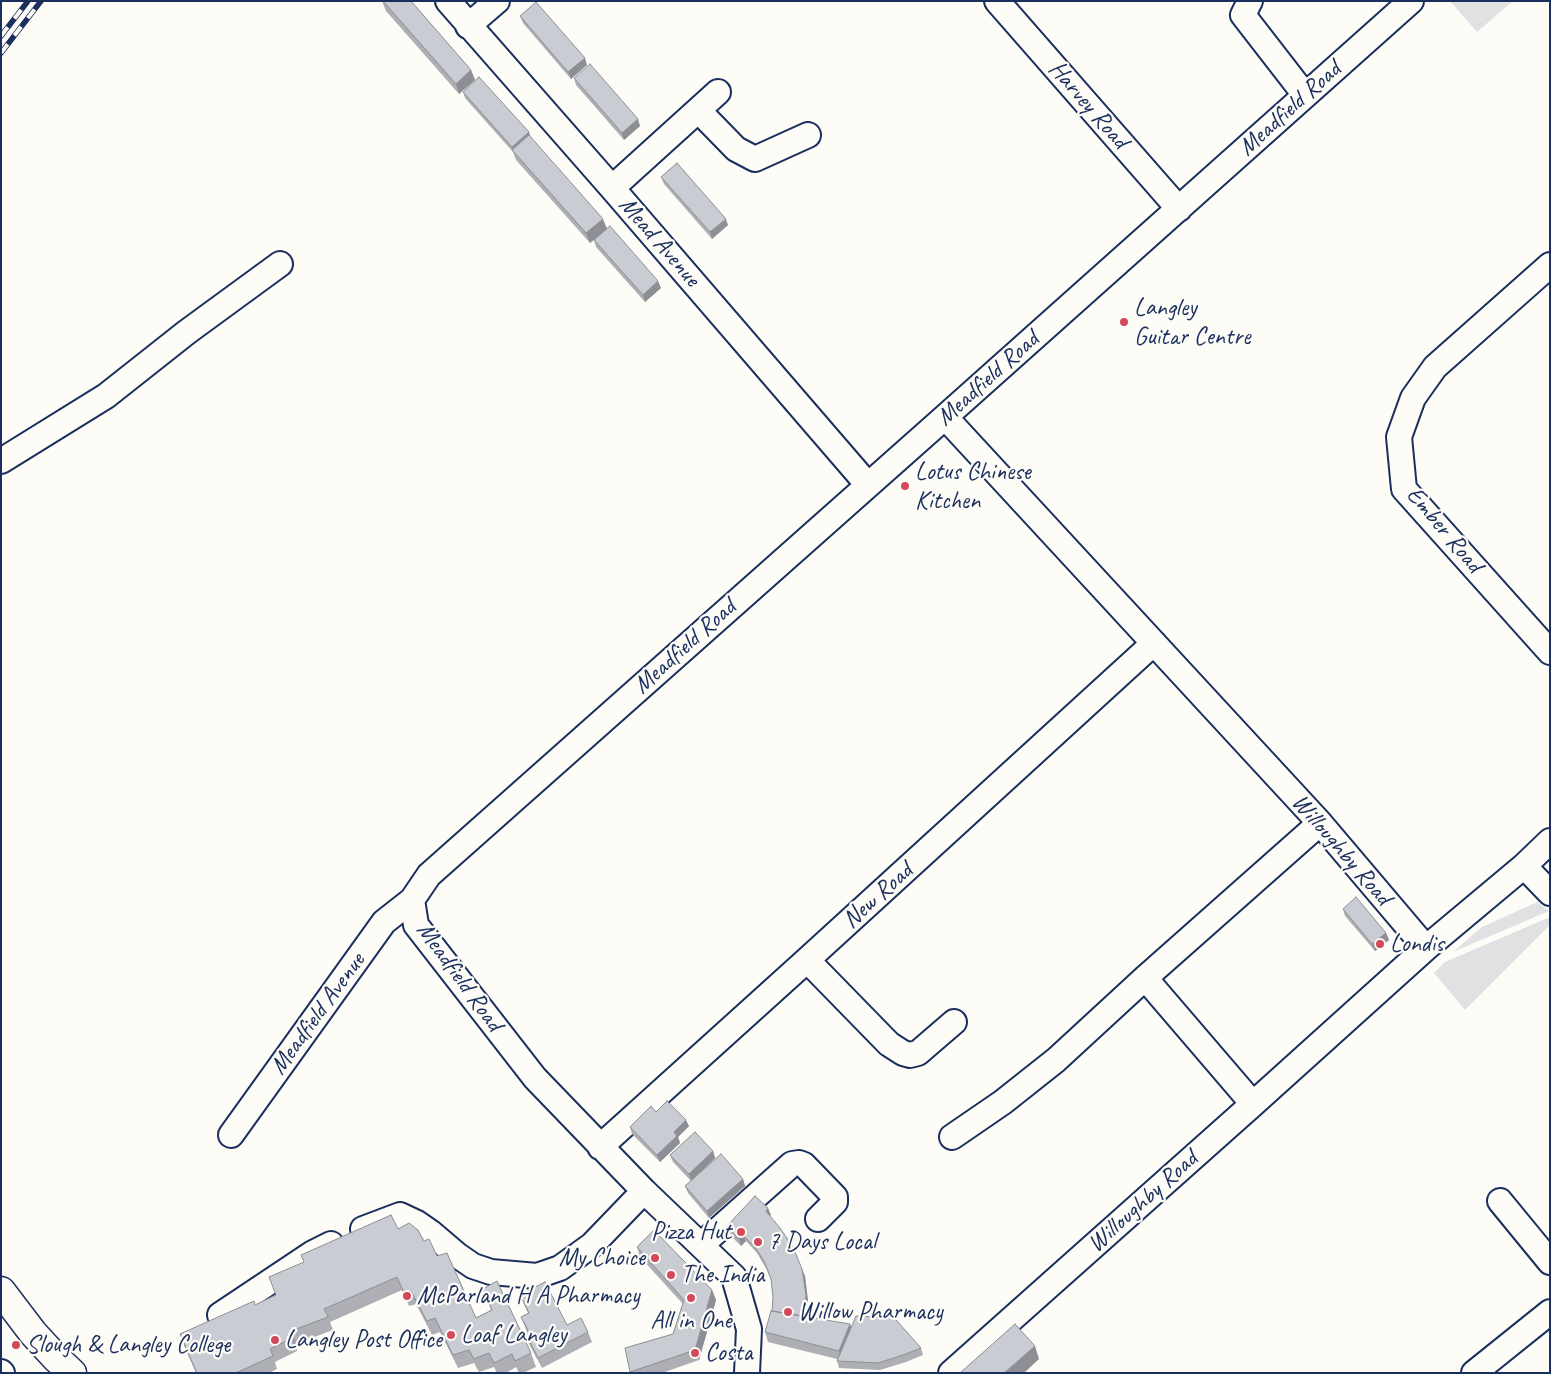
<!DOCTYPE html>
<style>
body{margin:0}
#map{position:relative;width:1551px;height:1374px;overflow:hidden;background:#fdfcf7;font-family:Caveat,sans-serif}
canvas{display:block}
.frame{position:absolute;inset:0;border:2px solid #1b2f5e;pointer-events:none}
</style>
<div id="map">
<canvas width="1551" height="1374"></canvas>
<div class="frame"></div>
</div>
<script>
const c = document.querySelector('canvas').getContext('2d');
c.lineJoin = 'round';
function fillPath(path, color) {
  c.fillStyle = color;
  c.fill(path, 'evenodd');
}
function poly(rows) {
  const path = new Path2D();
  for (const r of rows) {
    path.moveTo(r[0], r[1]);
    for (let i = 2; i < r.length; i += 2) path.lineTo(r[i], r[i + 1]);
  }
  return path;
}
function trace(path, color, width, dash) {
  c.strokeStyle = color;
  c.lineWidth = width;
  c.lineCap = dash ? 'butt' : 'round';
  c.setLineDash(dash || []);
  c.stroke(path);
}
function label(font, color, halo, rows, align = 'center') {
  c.font = font + ' Caveat,sans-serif';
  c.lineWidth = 4.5;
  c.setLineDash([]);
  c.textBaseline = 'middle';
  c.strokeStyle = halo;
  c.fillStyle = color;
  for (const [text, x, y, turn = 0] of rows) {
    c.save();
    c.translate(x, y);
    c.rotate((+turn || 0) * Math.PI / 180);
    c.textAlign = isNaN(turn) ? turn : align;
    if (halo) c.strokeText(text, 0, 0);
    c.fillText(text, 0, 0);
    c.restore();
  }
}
fillPath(poly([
 [1450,1,1513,1,1477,32],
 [1537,902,1549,911,1453,952,1482,927],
 [1550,917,1550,925,1465,1010,1434,973,1445,962]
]), '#e0e1e3');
const minor = poly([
 [448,1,612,188,868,485],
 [997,1,1179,209],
 [1250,1,1243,15,1305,95],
 [468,26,497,1],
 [698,110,736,149,755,159,808,135],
 [612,188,718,92],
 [1550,265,1435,367,1413,398,1399,437,1404,489,1550,652],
 [945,417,1320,823,1426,948,1253,1104,951,1373],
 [1,461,106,396,187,332,280,264],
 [1524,866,1550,893],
 [412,900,416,925,535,1078,644,1191,734,1277,749,1329,747,1373],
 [1426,948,1524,866,1550,841],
 [807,960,889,1044,903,1053,910,1055,918,1053,954,1022],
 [1145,978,1253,1104],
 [231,1135,384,922,412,900,429,875,945,417,1411,1],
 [952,1137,1003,1102,1056,1060,1145,978,1320,823],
 [600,1147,807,960,1154,643],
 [1500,1201,1550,1262],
 [363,1229,400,1215,417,1223,430,1232,457,1255,473,1266,491,1272,537,1276,560,1268,592,1245,644,1191],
 [701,1245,792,1164,799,1163,804,1165,835,1197,835,1202,818,1219],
 [220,1315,313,1253,331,1244],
 [1,1372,2,1373],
 [1474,1373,1550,1312]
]);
const major = poly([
 [1,1291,33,1333,56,1358,72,1373]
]);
trace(minor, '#1b2f5e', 28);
trace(major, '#1b2f5e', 31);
trace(minor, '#fdfcf7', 24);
trace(major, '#fdfcf7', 28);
const rail = poly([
 [1,36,28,1],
 [1,53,41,1]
]);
trace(rail, '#1b2f5e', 5.5);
trace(rail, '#fdfcf7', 4, [11]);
fillPath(poly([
 [382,1,411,1,471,70,475,80,459,94,386,11],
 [520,16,587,65,571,79,523,23],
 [574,78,640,126,624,140,576,85],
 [463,92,529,132,530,137,607,228,661,288,645,302,596,247,594,240,590,243,516,160,513,152,465,98],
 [661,177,728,225,712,239,664,184],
 [1343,909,1386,933,1389,940,1375,951,1345,916],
 [656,1112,689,1126,678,1137,680,1143,660,1162,632,1134,630,1127],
 [713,1151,715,1158,699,1174,743,1179,745,1186,709,1218,688,1193,685,1186,691,1181,673,1162,670,1155],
 [771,1215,770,1216,805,1276,808,1301,806,1317,851,1326,921,1348,923,1355,906,1362,880,1370,839,1368,837,1361,837,1359,768,1342,765,1332,772,1311,773,1297,771,1280,767,1270,757,1253,746,1241,741,1246,728,1233,726,1227],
 [398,1229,424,1241,437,1256,476,1318,491,1310,483,1289,531,1353,536,1367,523,1373,519,1373,516,1367,506,1373,497,1373,494,1367,479,1372,474,1363,458,1368,440,1332,432,1335,416,1304,409,1306,402,1290,330,1322,333,1330,296,1344,297,1351,275,1362,277,1369,269,1373,196,1373,185,1348,180,1334,256,1305],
 [637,1247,712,1290,716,1300,699,1360,662,1373,631,1373,625,1348,673,1334,683,1304,640,1257],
 [520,1295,567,1325,588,1332,592,1342,542,1368,529,1344,526,1334,527,1332,521,1317,528,1313]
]), '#adafb5');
fillPath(poly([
 [585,58,587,65,571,79,568,72],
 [471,70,475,80,459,94,456,84],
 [638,119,640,126,624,140,622,133],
 [529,132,531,139,514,152,512,147],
 [603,219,607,229,590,243,586,233],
 [726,219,728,225,712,239,710,232],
 [658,281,661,288,645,302,643,295],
 [1386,933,1389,940,1375,951,1372,944],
 [686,1120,689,1126,678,1137,680,1143,660,1162,657,1155,674,1132],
 [713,1151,715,1158,691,1181,689,1174],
 [743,1179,745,1186,709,1218,707,1211],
 [768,1208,771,1215,768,1218,766,1211],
 [743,1235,746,1241,741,1246,739,1239],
 [802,1269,805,1276,808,1301,805,1326,803,1319],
 [712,1290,716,1300,699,1360,695,1350],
 [850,1324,854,1334,842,1361,839,1351],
 [291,1331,296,1344,297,1351,292,1338],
 [1035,1346,1039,1359,1024,1373,1004,1373]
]), '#8d8f94');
const building = poly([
 [383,1,411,1,471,70,456,84,383,1],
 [536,2,585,58,568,72,520,16,536,2],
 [590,64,638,119,622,133,574,78,590,64],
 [479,77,529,132,512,147,463,92,479,77],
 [529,135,603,219,586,233,512,150,529,135],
 [677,163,726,219,710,232,661,177,677,163],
 [610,226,658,281,643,295,594,240,610,226],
 [1356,897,1386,933,1372,944,1343,909,1356,897],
 [667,1101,686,1120,674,1132,677,1136,657,1155,630,1127,651,1106,656,1112,667,1101],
 [695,1132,713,1151,689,1174,670,1155,695,1132],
 [721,1154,743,1179,707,1211,685,1186,721,1154],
 [755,1196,768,1208,766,1211,780,1228,793,1247,802,1269,806,1295,803,1316,772,1311,773,1297,771,1279,765,1263,755,1247,743,1235,739,1239,726,1227,755,1196],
 [391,1215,398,1229,409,1223,418,1230,424,1241,429,1239,437,1256,447,1253,476,1318,492,1310,483,1289,497,1281,531,1353,515,1361,512,1354,494,1363,489,1353,474,1359,469,1350,453,1355,435,1318,427,1321,411,1291,404,1293,397,1277,324,1309,328,1317,291,1331,292,1338,270,1349,273,1356,236,1373,197,1373,180,1334,254,1301,255,1305,276,1295,269,1277,304,1262,301,1255,391,1215],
 [654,1230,712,1290,695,1350,630,1372,625,1348,673,1334,684,1300,637,1247,654,1230],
 [545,1282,567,1325,581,1318,588,1332,538,1358,526,1334,528,1330,521,1317,529,1313,520,1295,545,1282],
 [771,1311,850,1324,839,1351,765,1332,771,1311],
 [889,1312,921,1348,903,1355,878,1363,837,1361,856,1316,880,1317,889,1312],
 [1015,1324,1035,1346,1004,1373,960,1373,1015,1324]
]);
fillPath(building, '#c9ccd3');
trace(building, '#8d8f94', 1);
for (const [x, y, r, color] of [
 [1124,322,5,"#d1495b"],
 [905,486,5,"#d1495b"],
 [1380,944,5,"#d1495b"],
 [741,1232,5,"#d1495b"],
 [758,1242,5,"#d1495b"],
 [655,1258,5,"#d1495b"],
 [671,1275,5,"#d1495b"],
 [407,1296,5,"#d1495b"],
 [691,1298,5,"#d1495b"],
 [788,1312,5,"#d1495b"],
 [451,1335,5,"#d1495b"],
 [275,1340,5,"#d1495b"],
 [16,1345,5,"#d1495b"],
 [695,1353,5,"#d1495b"]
]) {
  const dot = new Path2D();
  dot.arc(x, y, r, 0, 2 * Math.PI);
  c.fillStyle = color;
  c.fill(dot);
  trace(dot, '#fdfcf7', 2);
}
label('25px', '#1b2f5e', '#fdfcf7', [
 ["Harvey Road",1088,105,49],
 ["Meadfield Road",1290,109,-42],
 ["Mead Avenue",659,242,49],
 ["Meadfield Road",988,379,-42],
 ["Ember Road",1444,530,50],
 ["Meadfield Road",685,647,-42],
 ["Willoughby Road",1341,850,49],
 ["New Road",878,896,-42],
 ["Meadfield Road",459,977,54],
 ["Meadfield Avenue",318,1014,-54],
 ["Willoughby Road",1143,1202,-42]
]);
label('25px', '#1b2f5e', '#fdfcf7', [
 ["Langley",1134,308],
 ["Guitar Centre",1134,337],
 ["Lotus Chinese",915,472],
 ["Kitchen",915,501],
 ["Londis",1390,944],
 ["Pizza Hut",731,1232,"right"],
 ["7 Days Local",768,1242],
 ["My Choice",645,1258,"right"],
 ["The India",681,1275],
 ["McParland H A Pharmacy",417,1296],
 ["Willow Pharmacy",798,1312],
 ["All in One",691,1321,"center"],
 ["Loaf Langley",461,1335],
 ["Langley Post Office",285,1340],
 ["Slough & Langley College",26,1345],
 ["Costa",705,1353]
], 'left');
</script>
